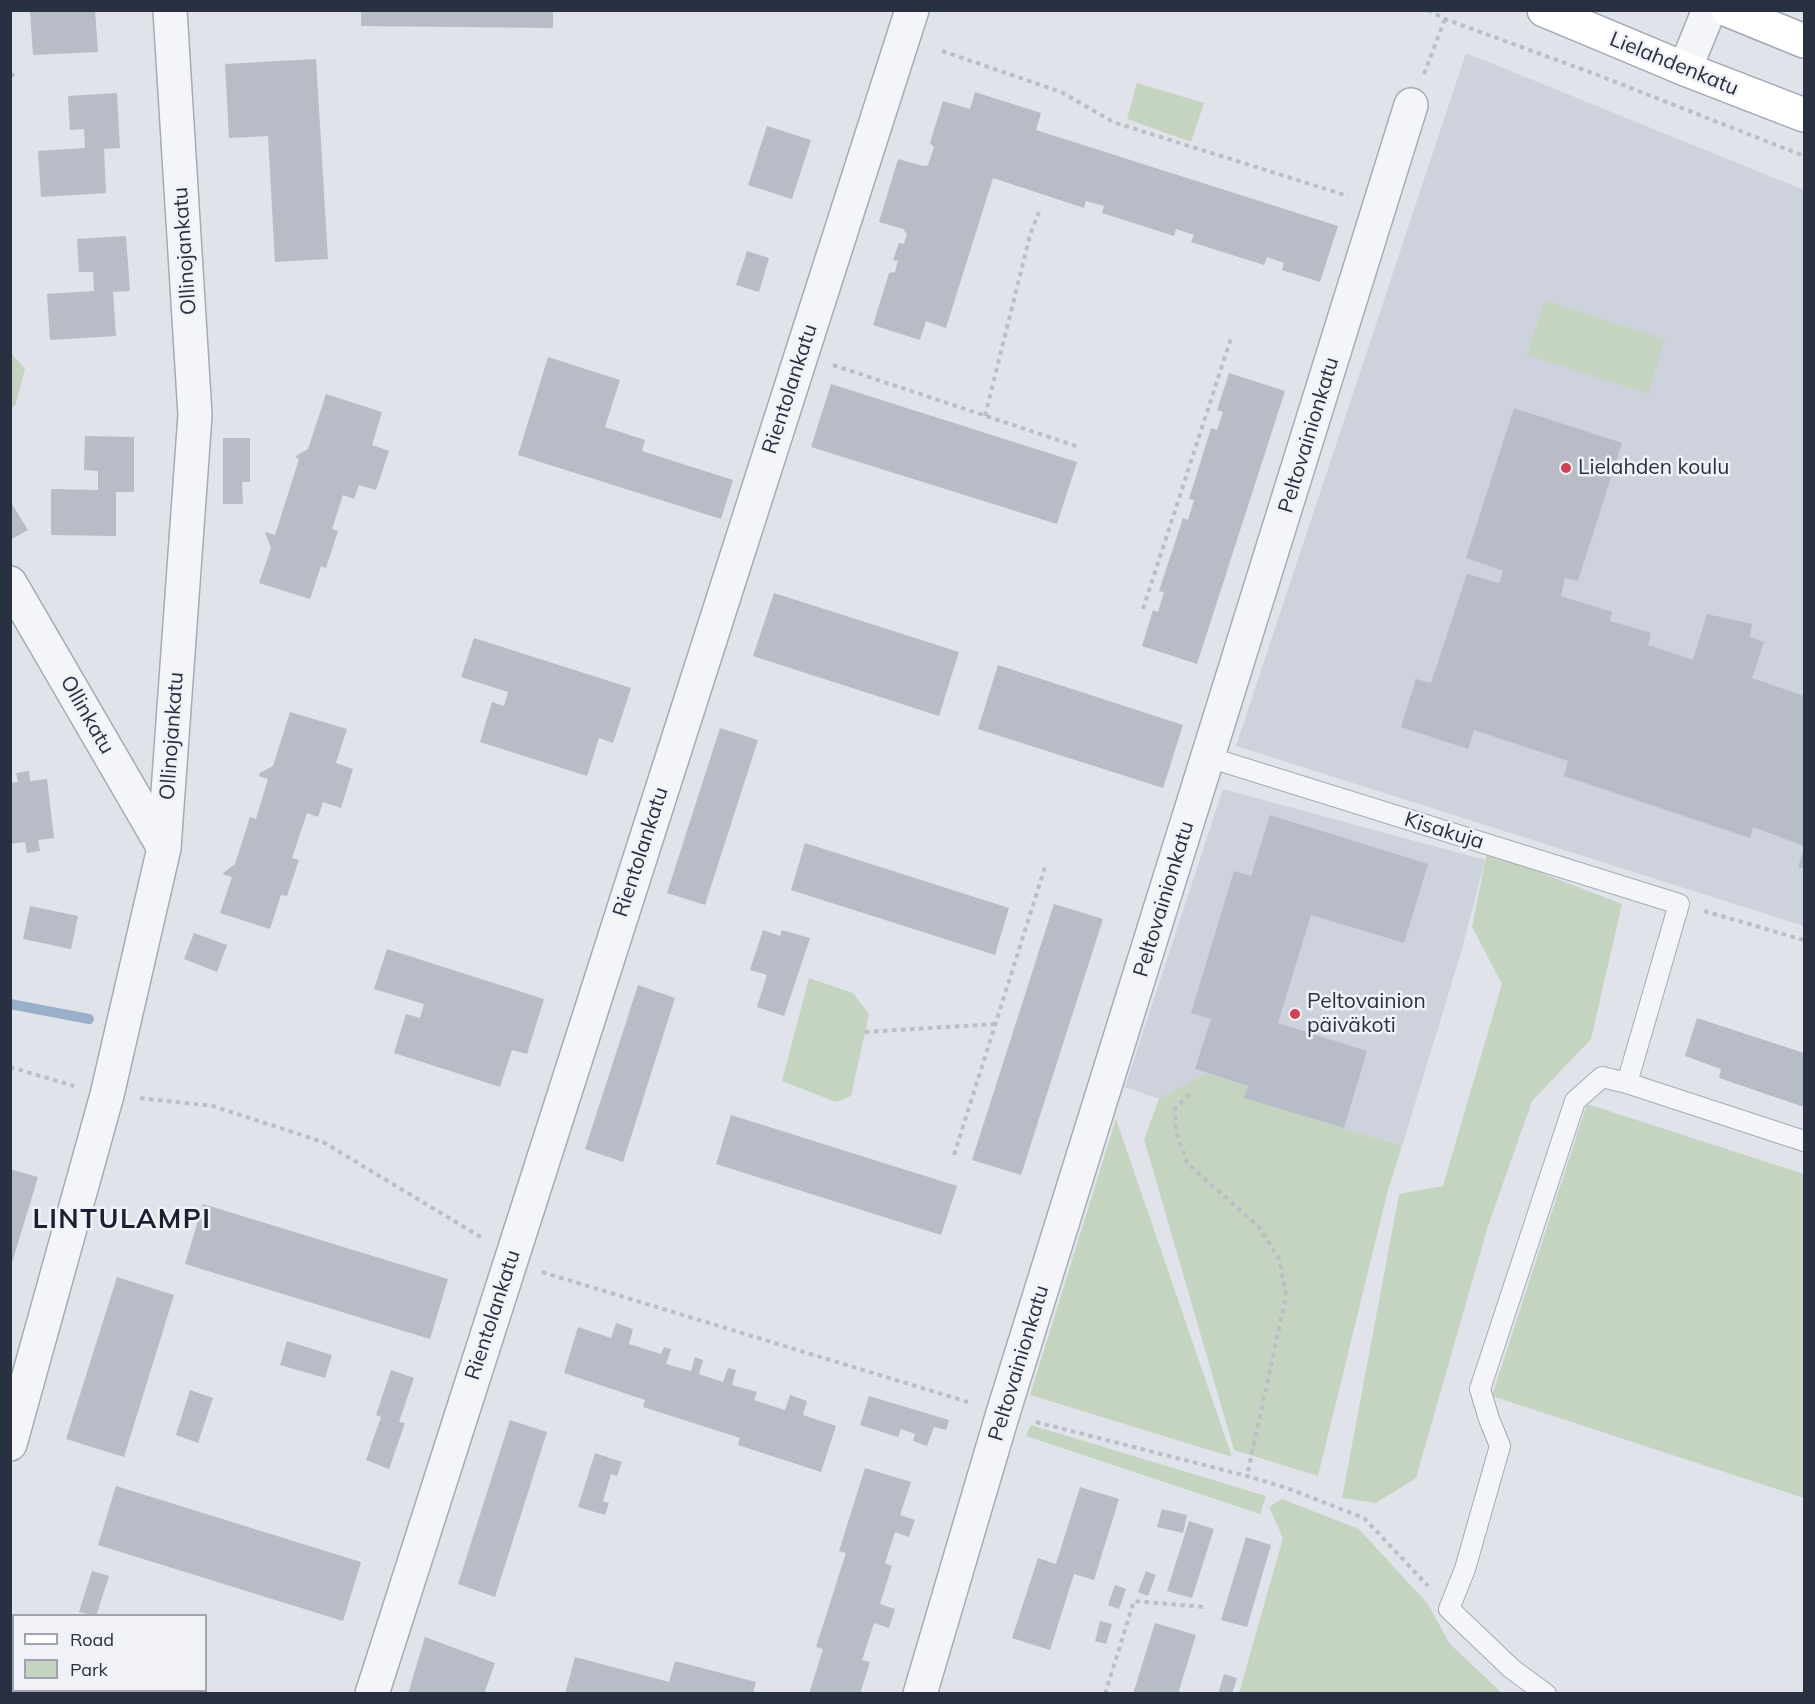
<!DOCTYPE html>
<meta charset="utf-8">
<style>
body{margin:0}
#map{position:relative;width:1815px;height:1704px;overflow:hidden;background:#e0e3ea;font-family:Mulish,sans-serif}
canvas{display:block}
.frame{position:absolute;inset:0;border:12px solid #283041;pointer-events:none}
.legend{position:absolute;left:12px;top:1614px;width:195px;height:78px;box-sizing:border-box;background:#f0f2f7;border:2px solid #a0a4ae;margin:0;padding:8px 10px;list-style:none;font-size:18px;color:#283041}
.legend li{display:flex;align-items:center;gap:12px;height:30px}
.legend b{width:30px;border:2px solid #a0a4ae}
</style>
<div id="map">
<canvas width="1815" height="1704"></canvas>
<div class="frame"></div>
<ul class="legend">
<li><b style="height:8px;background:#fff"></b>Road</li>
<li><b style="height:16px;background:#c5d4c1"></b>Park</li>
</ul>
</div>
<script>
const context = document.querySelector('canvas').getContext('2d');
context.lineJoin = 'round';
function fill(path, color) { context.fillStyle = color; context.fill(path, 'evenodd'); }
function strokePath(path, color, width, dash) { context.strokeStyle = color; context.lineWidth = width; context.lineCap = dash ? 'butt' : 'round'; context.setLineDash(dash || []); context.stroke(path); }
function drawText(font, color, halo, rows, align = 'center') {
  context.font = font + ' Mulish,sans-serif'; context.lineWidth = 5; context.setLineDash([]); context.textBaseline = 'middle'; context.strokeStyle = halo; context.fillStyle = color; for (const [text, x, y, turn = 0] of rows) {
    context.save(); context.translate(x, y); context.rotate((+turn || 0) * Math.PI / 180); context.textAlign = isNaN(turn) ? turn : align; if (halo) context.strokeText(text, 0, 0); context.fillText(text, 0, 0); context.restore();
  }
}
fill(new Path2D(`
 M1466 53 1804 190V926L1236 746Z
 M1223 789 1485 860 1460 956 1402 1146 1244 1098 1248 1086 1206 1073 1159 1099 1125 1087Z`), '#ced2dc');
fill(new Path2D(`
 M1137 83 1204 103 1191 142 1127 119Z
 M1545 300 1665 339 1648 394 1527 355Z
 M10 352 25 369 15 406 11 408Z
 M1487 852 1622 904 1591 1039 1532 1101 1488 1226 1416 1478 1376 1503 1342 1498 1399 1194 1443 1186 1502 984 1472 927Z
 M809 978 853 993 869 1014 851 1096 836 1102 782 1081Z
 M1206 1073 1248 1086 1245 1098 1402 1146 1388 1190 1318 1476 1234 1450 1144 1139 1159 1099Z
 M1587 1104 1804 1174V1498L1492 1396Z
 M1116 1119 1232 1457 1030 1395Z
 M1031 1425 1266 1496 1260 1514 1026 1436Z
 M1282 1499 1359 1529 1427 1603 1450 1644 1502 1693H1239L1283 1538 1269 1507Z`), '#c5d4c1');
strokePath(new Path2D(`
 M10 1004 89 1019`), '#9aafca', 10);
fill(new Path2D(`
 M30 10H95L98 52 33 55Z
 M361 10H553V28L361 26Z
 M316 59 328 259 275 262 268 136 229 138 225 64Z
 M975 92 1041 113 1036 130 1338 226 1320 282 1282 270 1284 263 1267 257 1264 265 1191 242 1194 235 1176 229 1174 236 1102 213 1104 206 1086 201 1084 208 993 178 946 328 926 321 920 340 873 325 889 273 895 272 898 261 893 260 899 243 904 244 907 234 903 229 879 222 898 159 923 166 928 165 934 147 930 143 943 101 970 109Z
 M117 93 120 148 104 149 106 193 41 197 38 151 85 148 84 129 70 130 68 96Z
 M767 126 811 140 792 199 748 185Z
 M126 236 130 291 113 292 116 336 50 340 47 294 94 291 93 272H79L77 239Z
 M747 251 769 258 759 292 736 285Z
 M548 357 620 380 605 427 645 440 642 451 733 480 721 519 518 455Z
 M1229 373 1285 391 1197 664 1142 646 1153 610 1158 612 1164 592 1159 591 1183 518 1188 520 1194 500 1189 499 1211 428 1217 430 1223 412 1217 410Z
 M831 384 1077 462 1057 524 811 447Z
 M326 394 382 412 372 445 389 451 376 490 359 485 354 499 343 495 332 529 338 531 326 568 321 566 310 599 259 583 271 548 265 532 275 535 299 459 295 457 296 456 308 449Z
 M1514 408 1622 443 1578 581 1565 578 1561 596 1612 612 1610 621 1651 633 1648 645 1693 660 1707 614 1752 624 1750 637 1764 642 1752 678 1804 696V846L1753 827 1750 838 1564 776 1568 761 1474 730 1468 749 1401 727 1416 679 1431 683 1467 574 1499 583 1503 571 1466 558Z
 M85 436 134 437V492H116V536L51 535V489L98 490V471L84 470Z
 M223 438H250V482H242L243 504H223Z
 M10 501 28 530 10 540Z
 M774 593 959 652 939 716 753 656Z
 M474 638 631 688 613 743 599 738 587 776 480 742 492 702 504 706 508 692 461 677Z
 M998 665 1183 725 1163 788 978 729Z
 M290 712 347 729 336 763 353 769 341 808 323 802 318 817 307 813 292 858 299 860 287 896 281 895 270 929 220 913 232 877 222 874 235 864 250 817 256 819 268 779 259 776 260 773 273 766Z
 M720 728 758 740 705 905 667 893Z
 M29 771 30 781 47 779 54 838 38 840 40 851 27 853 25 842 10 844V783L18 782 16 773Z
 M1270 815 1428 864 1404 943 1311 915 1278 1023 1367 1051 1344 1128 1244 1098 1248 1086 1195 1069 1211 1019 1191 1013 1234 871 1251 876Z
 M805 843 1009 908 995 955 791 890Z
 M1804 849V869L1798 867Z
 M1054 904 1103 919 1021 1175 972 1160Z
 M30 906 78 916 71 949 23 939Z
 M763 930 780 936 782 930 810 938 784 1016 757 1007 767 975 750 970Z
 M194 933 227 945 217 972 184 959Z
 M387 949 544 999 527 1054 512 1050 500 1087 394 1053 406 1014 420 1018 424 1004 374 989Z
 M638 985 675 998 623 1162 585 1149Z
 M1697 1018 1804 1053V1107L1719 1078 1721 1069 1685 1056Z
 M731 1115 957 1186 941 1235 716 1164Z
 M10 1169 38 1177 11 1266H10Z
 M203 1204 448 1279 430 1339 185 1264Z
 M117 1277 174 1295 124 1457 66 1439Z
 M616 1323 633 1329 629 1344 661 1354 664 1347 671 1349 666 1364 691 1371 695 1357 703 1360 699 1374 723 1382 728 1368 736 1370 732 1385 757 1392 754 1400 785 1410 790 1395 807 1401 803 1415 836 1426 821 1472 738 1445 740 1438 643 1407 645 1400 564 1373 578 1327 611 1338Z
 M287 1341 332 1355 325 1378 280 1365Z
 M391 1370 414 1378 399 1422 405 1423 389 1469 366 1460 381 1417 376 1415Z
 M190 1390 213 1398 198 1443 176 1435Z
 M869 1396 949 1420 946 1430 934 1427 927 1446 913 1441 915 1434 901 1429 898 1437 860 1425Z
 M510 1420 547 1432 495 1597 458 1584Z
 M595 1453 622 1462 617 1476 611 1474 603 1501 609 1503 605 1515 578 1507Z
 M865 1468 911 1482 900 1515 915 1520 909 1537 895 1532 885 1563 892 1566 880 1604 895 1609 889 1628 874 1623 862 1660 870 1662 860 1694H809L823 1649 816 1647 846 1553 839 1551Z
 M116 1486 361 1562 343 1621 98 1545Z
 M1080 1487 1119 1499 1094 1580 1074 1574 1050 1650 1012 1638 1038 1558 1056 1564Z
 M1162 1509 1187 1515 1183 1533 1157 1527Z
 M1189 1521 1214 1529 1192 1598 1167 1591Z
 M1246 1537 1271 1545 1247 1627 1221 1620Z
 M92 1571 109 1576 96 1616 79 1612Z
 M1146 1571 1156 1575 1148 1596 1138 1592Z
 M1115 1585 1126 1589 1119 1609 1108 1605Z
 M1100 1621 1112 1624 1106 1644 1095 1641Z
 M1155 1623 1196 1635 1178 1694H1133Z
 M425 1637 495 1663 484 1694H408Z
 M575 1657 669 1682 675 1661 756 1682 753 1694H565Z
 M1224 1674 1237 1678 1232 1694H1218Z
 M54 1690H72L71 1694H53Z`), '#b7bcc6');
const service = new Path2D(`
 M1208 757 1679 904 1627 1083
 M1546 1694 1512 1669 1449 1609 1465 1569 1500 1446 1489 1419 1480 1389 1575 1101 1602 1077 1627 1083 1804 1141`);
const minor = new Path2D(`
 M1685 69 1709 10
 M10 583 164 848
 M10 1444 107 1095 164 848 195 415 170 10
 M372 1694 912 10
 M920 1694 1003 1413 1411 105`);
const primary = new Path2D(`
 M1544 10 1685 69 1804 115
 M1728 10 1804 41`);
strokePath(service, '#a5aab4', 22);
strokePath(minor, '#a5aab4', 36);
strokePath(primary, '#9fa7b6', 36);
strokePath(new Path2D(`
 M1428 10 1445 19 1595 74 1804 156
 M942 51 1061 92 1113 122 1348 196
 M1424 74 1445 19
 M10 75H19
 M833 365 1079 447
 M985 416 1030 235 1039 212
 M1143 609 1232 335
 M1704 911 1804 940
 M865 1032 996 1024
 M10 1067 74 1086
 M1189 1094 1175 1109 1176 1131 1187 1163 1259 1227 1279 1259 1286 1296 1247 1476
 M140 1098 213 1106 323 1142 484 1239
 M954 1155 1046 864
 M542 1272 971 1403
 M1036 1422 1247 1476 1287 1488 1364 1518 1428 1586
 M1105 1694 1134 1601 1204 1607`), '#babec5', 4, [4.5, 4.5]);
strokePath(service, '#f3f5f8', 20);
strokePath(minor, '#f3f5f8', 33);
strokePath(primary, '#fff', 33);
for (const [x, y, r, color] of [
 [1566,468,6,"#d14351"],
 [1295,1014,6,"#d14351"]
]) { const dot = new Path2D(); dot.arc(x, y, r, 0, 2 * Math.PI); context.fillStyle = color; context.fill(dot); strokePath(dot, '#f0f2f7', 2); }
drawText('21px', '#283041', '#f0f2f7', [
 ["Lielahdenkatu",1674,64,22],
 ["Ollinojankatu",185,251,-94],
 ["Rientolankatu",790,389,-72],
 ["Peltovainionkatu",1309,435,-73],
 ["Ollinkatu",87,715,60],
 ["Ollinojankatu",172,736,-86],
 ["Kisakuja",1444,831,17],
 ["Rientolankatu",641,852,-72],
 ["Peltovainionkatu",1164,899,-73],
 ["Rientolankatu",493,1315,-72],
 ["Peltovainionkatu",1019,1363,-73]
]);
drawText('21px', '#283041', '#f0f2f7', [
 ["Lielahden koulu",1578,468],
 ["Peltovainion",1307,1002],
 ["päiväkoti",1307,1026]
], 'left');
context.letterSpacing = '1.5px';
drawText('bold 27px', '#1b2132', '#f0f2f7', [
 ["LINTULAMPI",122,1220]
]);
context.letterSpacing = '0px';
</script>
